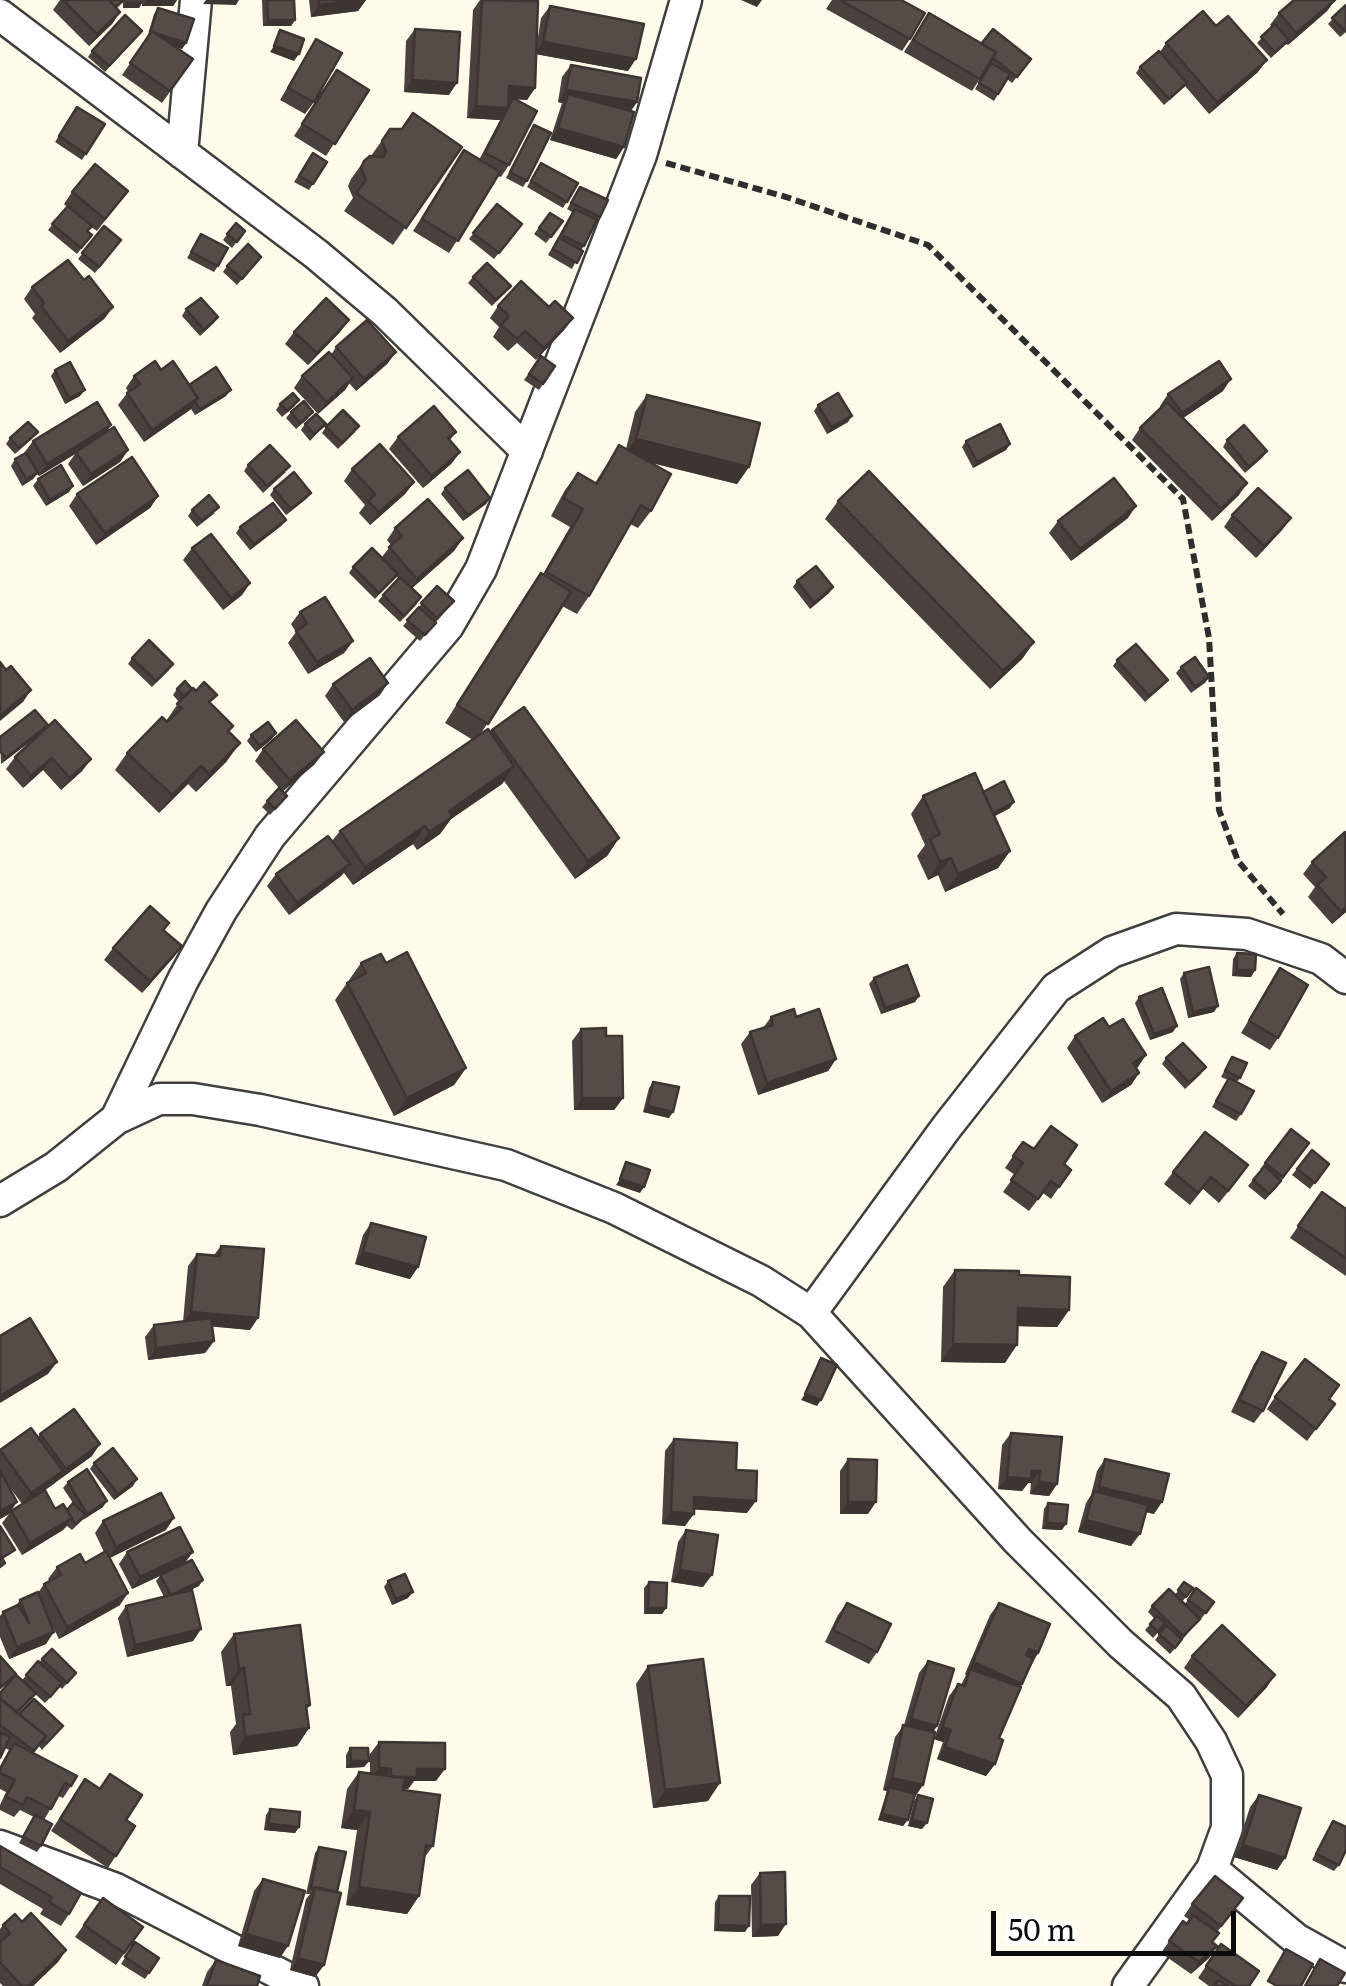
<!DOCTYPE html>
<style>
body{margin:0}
#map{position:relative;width:1346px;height:1986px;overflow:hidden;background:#fffbea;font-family:Literata,serif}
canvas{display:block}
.scale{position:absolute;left:991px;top:1911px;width:245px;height:45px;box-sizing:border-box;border:5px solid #0c0c0c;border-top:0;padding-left:12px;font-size:30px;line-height:35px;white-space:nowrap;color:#0c0c0c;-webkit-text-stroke:8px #fff;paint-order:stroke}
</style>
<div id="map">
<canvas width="1346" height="1986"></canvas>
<div class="scale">50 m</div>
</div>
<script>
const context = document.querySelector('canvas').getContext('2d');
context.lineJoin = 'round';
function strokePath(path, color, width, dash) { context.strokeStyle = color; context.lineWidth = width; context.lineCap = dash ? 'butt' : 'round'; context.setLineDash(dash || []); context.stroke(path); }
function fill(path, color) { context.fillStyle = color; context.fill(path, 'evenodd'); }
const minor = new Path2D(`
 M0 15 316 254 385 312 527 451
 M182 153 196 0
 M116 1119 183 980 221 911 270 836 448 626 481 569 641 155 686 0
 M0 1201 56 1167 116 1119 159 1099H193L260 1110 506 1165 614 1208 761 1281 811 1313 1018 1541 1121 1644 1181 1696 1211 1741 1227 1775V1828L1212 1869 1128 1986
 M811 1313 946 1128 1056 988 1112 952 1176 929 1247 934 1321 959 1346 978
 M0 1846 116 1889 303 1986
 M1212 1869 1296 1939 1346 1967`);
strokePath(minor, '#3f3f3f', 35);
strokePath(new Path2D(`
 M666 163 786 197 928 245 1183 499 1209 638 1219 810 1238 861 1283 914`), '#2e2e2e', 6, [10, 5]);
strokePath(minor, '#fff', 30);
fill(new Path2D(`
 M60 0H177L173 6H142V3L139 8H123V2L117 8 120 12 112 24 89 46 53 10Z
 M262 0H294L295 20 291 26H263Z
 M309 0H366L358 11 311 17Z
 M480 0H528L537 44 541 18 550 6 628 71 536 54 535 88 527 100 514 99 509 165 501 177 498 176 449 253 413 231 464 150 479 160 500 120 467 118 473 10Z
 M832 0H901L910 39 902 51 826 9Z
 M1335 0 1327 11 1288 45 1286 44 1271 58 1257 43 1272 27 1270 25 1279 13Z
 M1346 5V32L1340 37 1328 24Z
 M158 8 186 43 182 49 176 47 193 59 162 103 122 75 147 39 154 14Z
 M929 13 981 44 1031 59 1012 83 1007 79 994 101 975 89 989 65 972 91 904 52Z
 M415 29 449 95 404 92 406 41Z
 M142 31 105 72 88 57 92 51Z
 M316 39 314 102 305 114 280 100Z
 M1166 43 1258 72 1209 114 1185 86 1164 105 1136 73 1140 67 1160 52Z
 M571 65 637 102 630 111 624 147 616 159 550 140 562 103 558 102 562 77Z
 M337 70 369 90 326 156 294 136Z
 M77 107 105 124 82 160 55 142Z
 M534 125 527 181 523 187 506 178Z
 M390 129 462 147 393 245 344 211 353 198 348 186 351 179 364 161 371 156Z
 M313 153 327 162 309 190 294 182Z
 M537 169 578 183 563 208 527 187Z
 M580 187 600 217 595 223 572 269 548 255 572 212 567 209Z
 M128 191 97 231 91 227 87 231 92 235 77 254 48 230 67 207 64 204 72 192Z
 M497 204 522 224 494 259 469 239Z
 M550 213 563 221 546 243 534 234Z
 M236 223 245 231 232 248 223 240Z
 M104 226 121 240 95 273 78 259Z
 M201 234 218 266 214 272 187 258Z
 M261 257 237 285 223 272 227 266Z
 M473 277 511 286 492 306 468 283Z
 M84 280 113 307 104 319 60 353 32 318 35 314 24 299 32 287Z
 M498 306 549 307 573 318 564 330 536 360 517 343 508 351 493 337 499 327 490 318Z
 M186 309 218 317 214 323 200 336 182 316Z
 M349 320 340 332 308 365 285 344 294 332Z
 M336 347 396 352 387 364 356 391 349 383 345 390 318 414 294 388 302 376 331 355Z
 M541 356 555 366 539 390 524 380Z
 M55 370 80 396 65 404 51 376Z
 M161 370 189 385 226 396 195 415 191 409 144 442 118 405 128 392 126 388 134 376Z
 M1223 391 1183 418 1239 495 1212 521 1132 440 1140 428 1161 408 1160 406 1168 394Z
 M647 395 749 467 737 484 652 463 651 511 638 528 630 524 589 596 577 614 562 606 480 735 490 732 492 730 619 838 607 856 575 879 504 781 502 784 451 819 440 834 417 850 413 844 353 885 344 873 341 876 289 915 267 886 276 874 332 841 340 831 473 740 445 723 528 591 541 573 543 574 570 527 551 516 565 490 578 473 595 483 619 445 626 449 635 412Z
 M280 404 295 406 282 417 276 410Z
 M818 405 848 422 827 434 814 411Z
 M291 412 309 418 296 429 286 418Z
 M305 424H326L310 441 301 430Z
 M111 425 106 432 128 450 120 462 83 486 68 464 75 454 39 476 37 474 33 479 22 486 11 466 15 459 24 453 33 441Z
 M326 427 355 432 338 449 322 433Z
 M456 432 450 440 460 452 451 464 423 488 389 449 398 437Z
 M10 438H33L15 454 6 444Z
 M1227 440 1267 451 1263 457 1245 473 1223 447Z
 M966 441 1010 444 1006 450 973 468 962 447Z
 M248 465 286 472 263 493 244 471Z
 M352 469 414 482 405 494 370 525 359 513 365 505 344 481Z
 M38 479 73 486 69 492 46 506 33 486Z
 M445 488 490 498 486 504 463 521 441 494Z
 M274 489 311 493 306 499 286 515 270 495Z
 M77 494 158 496 150 508 96 545 69 506Z
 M838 501 1034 642 1022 659 990 689 825 519Z
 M192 510 215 513 197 527 188 516Z
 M1232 515 1291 518 1282 530 1256 558 1224 527Z
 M1128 518 1071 561 1049 533 1058 521Z
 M286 520 281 526 250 550 236 533 240 527Z
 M395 528 463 538 454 551 412 588 417 604 400 622 378 601 398 578 396 576 375 599 349 573 353 567 382 557 391 545 387 540Z
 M192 548 250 583 242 595 223 610 183 560Z
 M797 581 833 587 829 593 810 609 793 587Z
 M437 586 454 601 420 641 403 626Z
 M300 612 353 641 344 653 308 674 288 643 296 632 291 624Z
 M132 658 169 670 152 687 128 664Z
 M1117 660 1163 686 1145 702 1113 666Z
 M1181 667 1209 677 1205 683 1191 693 1176 673Z
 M333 684 380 695 344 722 325 696Z
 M177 689H192L211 704 233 726 229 732 227 761 196 792 188 784 159 813 115 770 127 753 166 721 179 702 173 695Z
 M48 725 45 730 91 759 82 771 61 790 43 770 23 788 6 769 15 757 40 734 1 764 0 737Z
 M276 733 272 739 256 752 247 741 251 735Z
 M263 749 315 764 283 791 287 796 270 815 262 807 279 788 255 761Z
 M983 792 1010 808 994 816 1010 851 998 868 945 892 938 875 928 880 917 856 925 845 911 814 923 796Z
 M1346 834V912L1332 924 1308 897 1315 887 1303 874 1312 862Z
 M169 923 164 931 182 946 173 958 142 993 104 960 113 948Z
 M1237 953 1255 970 1251 977 1232 976 1233 959Z
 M361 963H386L466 1068 454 1085 394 1116 335 1000Z
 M1280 968 1278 1038 1270 1050 1241 1033Z
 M1184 973 1214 1012 1188 1018 1180 979Z
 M874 978 919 996 915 1002 881 1014 869 984Z
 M1139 997 1173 1032 1150 1040 1135 1003Z
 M771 1017H796L836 1059 828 1071 758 1095 741 1044 750 1032 763 1028Z
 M1109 1027 1146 1055 1136 1068 1139 1073 1131 1085 1102 1103 1067 1048 1075 1036Z
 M581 1029 606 1036 623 1098 614 1110H574L572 1041Z
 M1232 1057 1240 1078 1237 1082 1241 1114 1236 1121 1212 1107 1228 1080 1221 1077Z
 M1166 1058 1201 1074 1185 1089 1162 1064Z
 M653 1082 669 1118 643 1112 649 1088Z
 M1309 1143 1277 1187 1265 1200 1248 1186 1261 1170 1260 1169 1265 1163Z
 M1034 1149 1064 1164 1071 1170 1051 1199 1043 1193 1029 1211 1003 1192 1015 1175 1005 1168 1013 1156Z
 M1312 1150 1329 1164 1310 1189 1292 1175Z
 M1173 1172 1240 1177 1219 1203 1203 1189 1190 1205 1164 1184Z
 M1322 1192 1346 1209V1276L1290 1238Z
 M371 1223 418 1267 410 1279 355 1264 363 1235Z
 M221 1246 250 1330 212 1326 214 1341 205 1353 148 1360 145 1337 154 1325 183 1322 188 1266 197 1254 214 1255Z
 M955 1270 1069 1310 1057 1327 1018 1326 1005 1363 941 1362 943 1287Z
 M1262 1352 1263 1411 1254 1423 1231 1412 1254 1364Z
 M1275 1397 1335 1404 1307 1441 1267 1409Z
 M1011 1433 1057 1484 1049 1496 1030 1494 1031 1483H1028L1022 1491 998 1489 1002 1445Z
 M40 1434 92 1456 41 1493 55 1509 67 1510 73 1503 63 1488 68 1482 103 1507 83 1519 72 1530 67 1526 63 1530 22 1555 2 1523 9 1514 0 1519V1451L38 1437ZM5 1481 22 1504 11 1511Z
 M674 1439 736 1470 747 1513 694 1509 685 1526 662 1524 665 1451Z
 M848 1459 868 1514H840V1471Z
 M1105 1459 1154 1514 1146 1512 1131 1546 1078 1532 1086 1503 1091 1495 1097 1471Z
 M94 1463 133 1486 114 1500 90 1469Z
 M1048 1503 1062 1530 1042 1529 1044 1509Z
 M103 1521 166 1530 109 1558 120 1605 59 1639 52 1625 46 1644 9 1659 0 1637V1616L3 1612 15 1607 20 1600 38 1593 44 1584 50 1581 48 1579 57 1567 85 1563 104 1552 95 1533Z
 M686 1530 703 1587 671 1582 678 1542Z
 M127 1552 185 1563 199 1586 186 1592 201 1629 193 1641 127 1657 118 1618 126 1606 164 1597 156 1581 160 1576 132 1589 119 1564Z
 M388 1581 408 1598 392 1605 384 1587Z
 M649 1582 666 1608 662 1614H644V1588Z
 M1184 1582 1193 1588 1182 1602 1185 1604 1196 1588 1214 1602 1201 1619 1197 1616 1195 1625 1170 1654 1155 1640 1164 1628 1163 1627 1153 1638 1145 1630 1155 1619 1148 1612 1152 1606 1175 1595Z
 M847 1603 877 1652 869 1664 825 1642 838 1615Z
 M999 1603 1038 1653 1020 1687 999 1738 995 1764 986 1776 937 1759 943 1742 934 1739 949 1696 958 1684 961 1685 966 1675 965 1674 990 1615Z
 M234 1634 310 1705 306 1710 309 1728 297 1746 233 1755 230 1732 236 1724 231 1686H226L221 1652Z
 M52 1649 76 1673 62 1689 60 1687 45 1703 35 1694 18 1713 63 1726 42 1750 39 1746 33 1753 71 1786 63 1798 58 1796 44 1820 41 1846 37 1852 19 1843 34 1817 20 1810 14 1817 0 1810V1805L6 1792 0 1789V1766L9 1750 5 1748 0 1758V1693L22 1680Z
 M1192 1656 1267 1687 1238 1718 1184 1668Z
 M928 1661 937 1726 933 1732 915 1797 903 1826 878 1820 887 1791 883 1790 895 1737 904 1725 919 1673Z
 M648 1666 708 1801 653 1808 636 1684Z
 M379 1742 436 1781H414L408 1789H403L433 1846 424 1858 419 1896 407 1914 346 1905 357 1830 341 1828 347 1789 359 1772 370 1773V1754Z
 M350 1748 369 1761 364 1767 346 1768V1755Z
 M85 1779 126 1820 135 1826 108 1868 51 1831Z
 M918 1795 922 1829 908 1826 914 1801Z
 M1259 1795 1285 1858 1277 1870 1234 1857 1250 1807Z
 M270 1809 299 1827 295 1833 264 1830 266 1815Z
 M1333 1821 1339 1865 1334 1871 1312 1860Z
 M0 1846 69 1914 61 1926 40 1914 43 1909 0 1884Z
 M319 1847 324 1965 315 1977 290 1970 306 1899 310 1894H306L315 1853Z
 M760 1873 778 1936 752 1937 751 1885Z
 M263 1879 280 1958 238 1946 254 1891Z
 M719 1896 745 1932 714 1931 715 1902Z
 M103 1898 143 1927 116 1965 75 1937Z
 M1192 1904 1235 1910 1217 1932 1212 1942 1217 1946 1209 1958 1191 1974 1161 1953 1183 1921 1187 1924 1190 1920 1184 1916Z
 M22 1922 66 1950 58 1962 33 1986H3L0 1983V1929L3 1925Z
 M135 1942 159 1958 145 1979 121 1964Z
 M1221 1944 1249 1986H1209L1198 1978Z
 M216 1960 257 1986H202L207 1972Z`), '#49413e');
fill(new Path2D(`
 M146 0H177L173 6H142Z
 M206 0H239L236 5 203 4Z
 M356 0H366L358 11 311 17 319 5Z
 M741 0H762L757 7Z
 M1335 0 1327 11 1288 45 1296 33Z
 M143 1 139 8H123L127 2Z
 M120 12 112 24 89 46 97 34Z
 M268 20H295L291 26H263Z
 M150 32 186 43 182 49 146 38Z
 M543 42 636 59 628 71 535 54Z
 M274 46 299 54 294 61 270 52Z
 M1267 60 1258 72 1209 114 1217 102Z
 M412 80 457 83 449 95 404 92Z
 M509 86 535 88 527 100 501 98Z
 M566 90 637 102 629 114 568 94 562 103 558 102Z
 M476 106 508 108 500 120 467 118Z
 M558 128 624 147 616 159 550 140Z
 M113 307 104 319 60 353 68 341Z
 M573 318 564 330 536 360 544 348Z
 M349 320 340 332 308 365 317 353Z
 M396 352 387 364 356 391 364 379Z
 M353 378 345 390 318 414 327 402Z
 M1231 379 1223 391 1173 425 1182 413Z
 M85 390 80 396 65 404 69 398Z
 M231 390 226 396 195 415 200 409Z
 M198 398 190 410 144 442 152 430Z
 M852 416 848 422 827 434 831 427Z
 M111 425 103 437 39 476 47 464Z
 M636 439 749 467 737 484 624 456Z
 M1010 444 1006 450 973 468 977 462Z
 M128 450 120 462 83 486 91 474Z
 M460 452 451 464 423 488 432 476Z
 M38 473 33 479 22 486 26 479Z
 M414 482 405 494 370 525 379 512Z
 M1247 483 1239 495 1212 521 1221 509Z
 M73 486 69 492 46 506 50 500Z
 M311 493 306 499 286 515 291 509Z
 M158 496 150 508 96 545 105 533Z
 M490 498 486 504 463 521 468 515Z
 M1136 506 1128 518 1071 561 1080 549Z
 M1291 518 1282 530 1256 558 1264 546Z
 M286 520 281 526 250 550 254 544Z
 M463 538 454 551 409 591 417 579Z
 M250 583 242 595 223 610 231 598Z
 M833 587 829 593 810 609 814 603Z
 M353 641 344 653 308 674 317 662Z
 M1034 642 1022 659 990 689 1003 671Z
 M388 683 380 695 344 722 352 710Z
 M31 690 23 702 0 721V716Z
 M48 725 44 731 1 764 6 758Z
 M276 733 272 739 256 752 260 746Z
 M240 743 227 761 196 792 209 774Z
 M324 752 315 764 282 792 290 780Z
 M52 758 43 770 23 788 31 776Z
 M91 759 82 771 61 790 70 778Z
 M201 766 188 784 159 813 172 795Z
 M514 766 502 784 451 819 440 834 417 850 429 832 449 811Z
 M1014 802 1010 808 986 821 990 815Z
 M425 826 413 844 353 885 365 867Z
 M619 838 607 856 575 879 588 861Z
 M1010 851 998 868 945 892 958 874Z
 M951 858 938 875 928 880 940 862Z
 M350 864 341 876 289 915 297 903Z
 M1346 907V912L1332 924 1341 912Z
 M182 946 173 958 142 993 150 981Z
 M1237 970H1255L1251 977 1232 976Z
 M919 996 915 1002 881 1014 885 1008Z
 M1218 1006 1214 1012 1188 1018 1193 1012Z
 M1177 1026 1173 1032 1150 1040 1154 1034Z
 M1146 1055 1138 1067 1125 1075 1133 1063Z
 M836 1059 828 1071 758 1095 767 1083Z
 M466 1068 454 1085 394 1116 407 1098Z
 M1139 1073 1131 1085 1102 1103 1111 1091Z
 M582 1098H623L614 1110H574Z
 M648 1106 673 1112 669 1118 643 1112Z
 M620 1179 644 1187 640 1193 616 1185Z
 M363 1252 418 1267 410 1279 355 1264Z
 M1018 1308 1069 1310 1057 1327 1006 1326Z
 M191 1312 258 1318 250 1330 183 1324Z
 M214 1341 205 1353 148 1360 156 1348Z
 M953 1344 1017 1345 1005 1363 941 1362Z
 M57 1362 48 1374 0 1403V1396Z
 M805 1394 821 1400 817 1406 801 1400Z
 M100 1444 92 1456 57 1481 66 1469Z
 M63 1471 55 1483 23 1505 31 1493Z
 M1032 1471H1040L1031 1483H1028L1022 1491 998 1489 1007 1477Z
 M137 1479 133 1486 114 1500 118 1494Z
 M1039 1482 1057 1484 1049 1496 1030 1494Z
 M1099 1487 1162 1502 1154 1514 1092 1499Z
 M694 1497 756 1501 747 1513 686 1509Z
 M107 1501 103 1507 83 1520 87 1514Z
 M17 1502 9 1514 0 1519V1511Z
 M848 1502H876L868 1514H840Z
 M671 1512 694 1514 685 1526 662 1524Z
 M72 1518 63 1530 22 1555 30 1543Z
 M174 1518 166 1530 108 1559 116 1547Z
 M1086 1520 1140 1534 1131 1546 1078 1532Z
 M1047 1523 1066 1524 1062 1530 1042 1529Z
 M193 1552 184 1564 132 1589 140 1577Z
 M680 1570 712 1575 703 1587 671 1582Z
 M203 1580 199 1586 166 1601 171 1595Z
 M413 1592 408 1598 392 1605 396 1599Z
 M128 1593 120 1605 59 1639 67 1627Z
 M648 1608H666L662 1614H644Z
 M201 1629 193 1641 127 1657 135 1645Z
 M54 1632 46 1644 9 1659 17 1647Z
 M1029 1649 1038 1653 1029 1665 1020 1661Z
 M973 1662 1022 1684 1014 1696 970 1669 965 1674Z
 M244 1668 231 1686H226L239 1669Z
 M1275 1675 1267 1687 1238 1718 1246 1706Z
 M911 1719 937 1726 928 1738 902 1731Z
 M942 1727 951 1730 943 1742 934 1739Z
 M309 1728 297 1746 233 1755 245 1737Z
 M945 1747 995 1764 986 1776 937 1759Z
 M351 1761H369L364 1767 346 1768Z
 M379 1768 391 1769 382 1781 370 1780Z
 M417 1769H445L436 1781H414L408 1789H382Z
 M892 1778 923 1785 915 1797 888 1791 889 1787 887 1791 883 1790Z
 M720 1783 708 1801 653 1808 665 1790Z
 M354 1810 370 1812 357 1830 341 1828Z
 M882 1814 908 1820 903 1826 878 1820Z
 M912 1820 927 1823 922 1829 908 1826Z
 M269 1824 299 1827 295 1833 264 1830Z
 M1243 1845 1285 1858 1277 1870 1234 1857Z
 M359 1887 419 1896 407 1914 346 1905Z
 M786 1924 778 1936 752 1937 761 1925Z
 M718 1925 749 1926 745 1932 714 1931Z
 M246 1934 288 1946 280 1958 238 1946Z
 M1217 1946 1209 1958 1191 1974 1199 1962Z
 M66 1950 58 1962 33 1986H28Z
 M298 1958 324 1965 315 1977 290 1970Z`), '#3c3532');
const building = new Path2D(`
 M63 0H109L120 12 97 34Z
 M109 0H124L115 7Z
 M267 0H294L295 20H268Z
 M319 0H356L319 5Z
 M482 0 538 1 535 88 509 86 508 108 513 98 537 111 509 165 485 153 508 108 476 106Z
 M840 0H901L925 13 910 39Z
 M1294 0H1335L1296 33 1279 13Z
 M1346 5V30L1345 31 1332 18Z
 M550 6 644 24 636 59 543 42Z
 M158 8 194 19 186 43 157 34 152 31 150 32Z
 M1203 11 1216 26 1228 16 1267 60 1217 102 1166 43Z
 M929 13 996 52 980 79 913 40Z
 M125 15 142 31 109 66 92 51Z
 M1275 24 1289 40 1275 52 1261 37Z
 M415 29 460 32 457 83 412 80Z
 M993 29 1031 59 1017 77 993 58 996 52 981 44Z
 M280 30 304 39 299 54 274 46Z
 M152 31 193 59 170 91 130 63Z
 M316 39 342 53 314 102 288 88Z
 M1159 51 1187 83 1169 99 1140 67Z
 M991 63 1010 74 998 94 979 83Z
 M571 65 641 78 637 102 566 90Z
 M337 70 369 90 335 144 302 124Z
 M568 94 634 112 624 147 558 128Z
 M77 107 105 124 86 154 59 136Z
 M413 113 462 147 406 228 356 193 366 180 361 168 364 161 370 156 383 157 386 152 382 141 390 129H402Z
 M534 125 551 133 527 181 510 172Z
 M464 150 500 172 458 241 422 219Z
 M313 153 327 162 313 184 299 176Z
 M541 163 578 183 567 202 531 181Z
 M95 164 128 191 105 219 72 192Z
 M580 187 608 200 600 217 571 203Z
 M497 204 522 224 499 253 473 233Z
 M68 206 92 226 87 231 92 235 81 248 52 224Z
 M575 209 597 220 584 246 561 235Z
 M550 213 563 221 551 237 539 228Z
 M236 223 245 231 237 242 227 234Z
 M104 226 121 240 99 267 82 253Z
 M201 234 228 248 218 266 191 252Z
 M559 238 583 251 577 263 553 249Z
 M248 244 261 257 242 279 227 266Z
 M68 260 84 280 89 276 113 307 68 341 41 306 44 303 32 287Z
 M487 263 511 286 496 300 473 277Z
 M521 281 549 307 555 301 573 318 544 348 525 331 517 339 501 325 509 316 498 306Z
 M201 298 218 317 204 330 186 309Z
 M326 298 349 320 317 353 294 332Z
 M367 320 396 352 364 379 336 347Z
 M329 352 353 378 327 402 302 376Z
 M541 356 555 366 543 384 529 374Z
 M155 361 161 370 173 361 198 398 152 430 127 393 140 384 134 376Z
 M1219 361 1231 379 1182 413 1168 394Z
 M70 362 85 390 69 398 55 370Z
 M216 367 231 390 200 409 195 402 198 398 189 385Z
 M293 393 299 400 287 411 280 404Z
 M838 393 852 416 831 427 818 405Z
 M647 395 760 423 749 467 636 439Z
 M304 401 313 412 300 423 291 412Z
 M97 402 111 425 47 464 33 441Z
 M1167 402 1247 483 1221 509 1140 428Z
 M434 406 456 432 448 438 460 452 432 476 398 437Z
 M343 410 359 426 342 443 326 427Z
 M316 414 326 424 314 434 305 424Z
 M28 422 38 432 19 448 10 438Z
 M1000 424 1010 444 977 462 966 441Z
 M1244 425 1267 451 1249 467 1227 440Z
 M114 427 128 450 91 474 76 452Z
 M380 444 414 482 379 512 368 501 375 494 352 469Z
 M270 445 290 466 267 486 248 465Z
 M619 445 671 474 651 511 641 505 589 596 546 572 583 509 563 498 578 473 597 484Z
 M26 453 38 473 26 479 15 459Z
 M132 457 158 496 105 533 77 494Z
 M61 465 73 486 50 500 38 479Z
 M468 470 490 498 468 515 445 488Z
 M869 471 1034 642 1003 671 838 501Z
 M294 472 311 493 291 509 274 489Z
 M1114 478 1136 506 1080 549 1058 521Z
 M1258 488 1291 518 1264 546 1232 515Z
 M209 495 219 507 202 521 192 510Z
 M428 499 463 538 417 579 389 547 402 536 395 528Z
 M273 503 286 520 254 544 240 527Z
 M211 534 250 583 231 598 192 548Z
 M372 548 398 574 379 593 353 567Z
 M816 566 833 587 814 603 797 581Z
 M541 573 571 592 488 724 457 705Z
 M400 577 421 597 404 616 383 595Z
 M437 586 454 601 437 618 421 603Z
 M325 597 353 641 317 662 296 631 307 624 300 612Z
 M419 607 436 623 425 635 407 620Z
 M149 640 173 664 156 681 132 658Z
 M1136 644 1168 680 1149 696 1117 660Z
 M1195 657 1209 677 1195 687 1181 667Z
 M370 658 388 683 352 710 333 684Z
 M0 662 6 670 11 666 31 690 0 716Z
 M185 681 192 689 184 696 177 689Z
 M204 682 217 695 209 702 233 726 228 731 240 743 209 774 201 766 172 795 127 753 162 717 167 722 182 708 177 704 193 688 196 691Z
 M524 707 619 838 588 861 492 730Z
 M35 710 48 725 6 758 0 751V737Z
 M55 720 91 759 70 778 52 758 31 776 15 757Z
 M296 720 324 752 290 780 263 749Z
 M268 722 276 733 260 746 251 735Z
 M488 729 514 766 449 811 452 817 429 832 425 826 365 867 340 831Z
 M975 773 1010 851 958 874 951 858 940 862 930 839 940 834 923 796Z
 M1004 781 1014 802 993 813 983 792Z
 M279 788 287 796 275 809 267 801Z
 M1345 832 1346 907 1341 912 1317 885 1326 877 1312 862Z
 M328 836 350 864 297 903 276 874Z
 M150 906 169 923 163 930 182 946 150 981 113 948Z
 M407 952 466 1068 407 1098 347 983 366 973 361 963 381 954 386 963Z
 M1237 953 1256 954 1255 970H1237Z
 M907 965 919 996 885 1008 874 978Z
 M1209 967 1218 1006 1193 1012 1184 973Z
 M1280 968 1308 985 1278 1038 1249 1021Z
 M1162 988 1177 1026 1154 1034 1139 997Z
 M794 1009 796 1017 819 1009 836 1059 767 1083 750 1032 773 1025 771 1017Z
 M1103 1018 1109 1027 1123 1019 1146 1055 1133 1063 1139 1073 1111 1091 1075 1036Z
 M606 1028V1036H622L623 1098H582L581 1029Z
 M1183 1043 1206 1067 1189 1083 1166 1058Z
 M1232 1057 1247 1063 1240 1078 1225 1071Z
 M1229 1078 1254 1091 1241 1114 1216 1101Z
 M653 1082 679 1087 673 1112 648 1106Z
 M1051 1126 1077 1145 1064 1164 1071 1170 1059 1187 1051 1181 1038 1199 1011 1180 1023 1163 1013 1156 1023 1142 1034 1149Z
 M1291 1129 1309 1143 1283 1177 1265 1163Z
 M1205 1132 1248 1165 1228 1191 1211 1177 1198 1193 1173 1172Z
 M1312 1150 1329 1164 1315 1183 1297 1169Z
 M626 1162 650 1170 644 1187 620 1179Z
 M1265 1166 1281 1181 1269 1194 1253 1180Z
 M1322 1192 1346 1209V1258L1298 1226Z
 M371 1223 426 1237 418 1267 363 1252Z
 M221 1246 264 1249 258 1318 191 1312 197 1254 220 1256Z
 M955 1270 1019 1271V1275L1070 1277 1069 1310 1018 1308 1017 1345 953 1344Z
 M30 1318 57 1362 0 1396V1336Z
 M211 1318 214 1341 156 1348 154 1325Z
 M1262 1352 1286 1363 1263 1411 1239 1400Z
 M821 1358 837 1365 821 1400 805 1394Z
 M1305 1359 1339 1385 1329 1399 1335 1404 1316 1429 1275 1397Z
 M74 1409 100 1444 66 1469 40 1434Z
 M31 1428 63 1471 31 1493 0 1450Z
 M1011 1433 1062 1437 1057 1484 1039 1482 1040 1471H1032L1031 1479 1007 1477Z
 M674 1439 737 1443 736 1470 757 1471 756 1501 694 1497V1514L671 1512Z
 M113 1448 137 1479 118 1494 94 1463Z
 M848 1459 877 1460 876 1502H848Z
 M1105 1459 1169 1474 1162 1502 1099 1487Z
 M87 1469 107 1501 87 1514 68 1482Z
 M0 1471 17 1502 0 1511Z
 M45 1490 55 1509 63 1504 72 1518 30 1543 11 1511Z
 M1094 1491 1148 1505 1140 1534 1086 1520Z
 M161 1493 174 1518 116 1547 103 1521Z
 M73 1503 86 1515 76 1524 71 1519 72 1518 67 1510Z
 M1048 1503 1068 1505 1066 1524 1047 1523Z
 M0 1526 15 1550 2 1558 0 1554Z
 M180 1527 193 1552 140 1577 127 1552Z
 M686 1530 718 1535 712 1575 680 1570Z
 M106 1551 128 1593 67 1627 44 1584 61 1575 57 1567 80 1554 85 1563Z
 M0 1554 5 1563 0 1567Z
 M192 1560 203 1580 171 1595 160 1575Z
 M405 1574 413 1592 396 1599 388 1581Z
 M649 1582 667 1583 666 1608H648Z
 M1184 1582 1193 1588 1186 1597 1178 1590Z
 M1196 1588 1214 1602 1206 1613 1188 1600Z
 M1169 1589 1200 1619 1183 1636 1152 1606Z
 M192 1590 201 1629 135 1645 126 1606Z
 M38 1592 54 1632 17 1647 3 1612 18 1605 29 1623 20 1600Z
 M847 1603 891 1624 877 1652 833 1630Z
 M999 1603 1050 1624 1038 1653 1029 1649 1026 1655 1033 1659 1022 1684 973 1662Z
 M1157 1616 1165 1623 1158 1632 1150 1624Z
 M300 1625 310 1705 306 1706 309 1728 245 1737 243 1715 250 1714 244 1668 239 1669 234 1634Z
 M1166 1625 1182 1639 1175 1648 1159 1634Z
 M1222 1625 1275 1675 1246 1706 1192 1656Z
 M52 1649 76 1673 67 1683 42 1659Z
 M0 1656 16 1674 0 1688Z
 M703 1659 720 1783 665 1790 648 1666Z
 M38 1661 62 1683 50 1697 26 1675Z
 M928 1661 954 1669 937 1726 911 1719Z
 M970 1669 1021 1687 999 1738 1003 1740 995 1764 945 1747 951 1730 942 1727 958 1684 965 1686Z
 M16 1675 36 1693 17 1712 0 1698V1693Z
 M0 1699 46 1736 34 1751 0 1725Z
 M34 1699 63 1726 46 1744 43 1740 46 1736 19 1714Z
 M903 1725 935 1732 923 1785 892 1778Z
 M0 1732 10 1737 0 1758Z
 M379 1742 445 1743V1769H417V1777H391V1769L379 1768Z
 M14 1743 77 1776 71 1786 65 1783 51 1809 27 1797 23 1805 6 1797 15 1780 0 1773V1770Z
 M350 1748H368L369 1761H351Z
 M359 1772 405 1778 403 1790 440 1795 433 1846 426 1845 419 1896 359 1887 370 1812 354 1810Z
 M110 1774 142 1795 126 1820 135 1826 116 1856 60 1819 85 1779 100 1789Z
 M889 1787 915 1794 908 1820 882 1814Z
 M918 1795 933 1799 927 1823 912 1820Z
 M1259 1795 1301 1808 1285 1858 1243 1845Z
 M270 1809 300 1812 299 1827 269 1824Z
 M35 1815 52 1824 41 1846 23 1837Z
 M1333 1821 1346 1827V1850L1339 1865 1316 1854Z
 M0 1846 81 1893 69 1914 49 1902 52 1897 0 1867Z
 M319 1847 346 1852 337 1892 311 1888Z
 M785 1872 786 1924 761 1925 760 1873Z
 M1215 1876 1243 1898 1221 1926 1192 1904Z
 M263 1879 305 1891 288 1946 246 1934Z
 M315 1887 341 1893 324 1965 298 1958Z
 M719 1896H750L749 1926 718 1925Z
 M103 1898 143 1927 124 1953 84 1925Z
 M31 1913 66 1950 28 1986H22L0 1962V1942L10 1933 3 1925 15 1914 22 1922Z
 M1193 1915 1219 1933 1212 1942 1217 1946 1199 1962 1169 1941 1183 1921 1187 1924Z
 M135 1942 159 1958 149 1973 125 1957Z
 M1221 1944 1259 1971 1249 1986H1235L1206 1966Z
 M1286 1949 1313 1964 1301 1986H1277L1268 1981Z
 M1320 1959 1345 1973 1337 1986H1305Z
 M216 1960 260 1976 257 1986H207Z
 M1218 1980 1228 1986H1214Z`);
fill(building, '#554c48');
strokePath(building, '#3c3532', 2.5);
</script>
